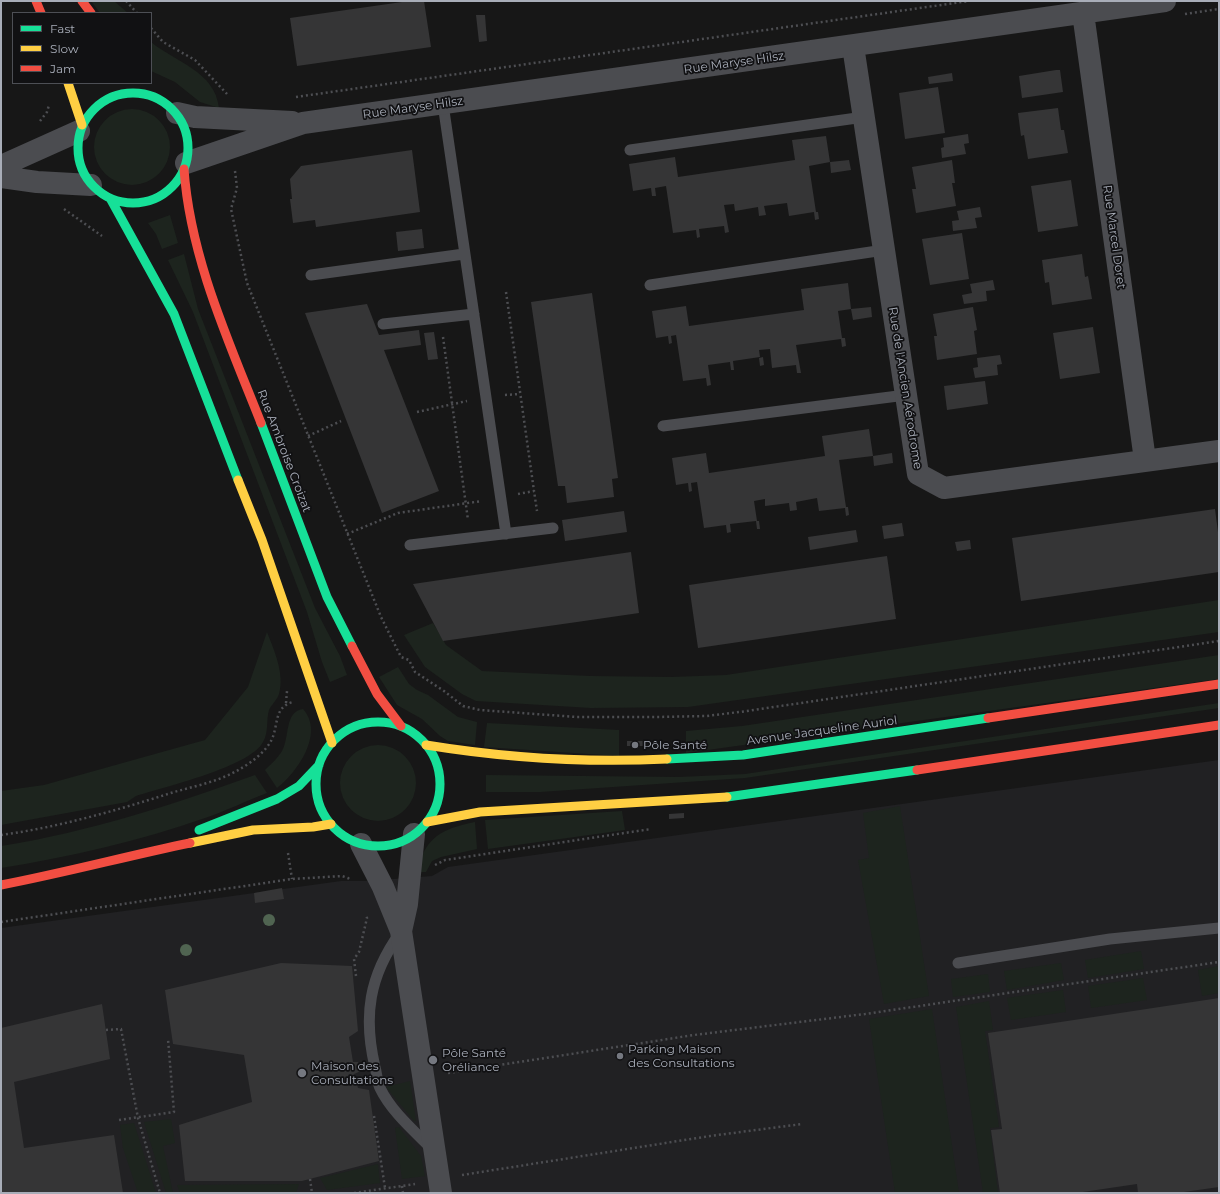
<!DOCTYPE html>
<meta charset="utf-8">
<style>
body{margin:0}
#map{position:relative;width:1220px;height:1194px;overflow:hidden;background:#171717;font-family:Montserrat,sans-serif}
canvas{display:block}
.frame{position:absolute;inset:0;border:2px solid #a8adb8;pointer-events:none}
.legend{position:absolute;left:12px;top:12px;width:140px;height:72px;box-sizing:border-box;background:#111113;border:1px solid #4d4f55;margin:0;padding:5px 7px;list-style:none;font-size:12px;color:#a8adb8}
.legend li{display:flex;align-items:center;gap:8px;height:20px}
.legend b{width:20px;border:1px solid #4d4f55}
</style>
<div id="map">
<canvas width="1220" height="1194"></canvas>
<div class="frame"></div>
<ul class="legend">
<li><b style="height:5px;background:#16e098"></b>Fast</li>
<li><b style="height:5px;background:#ffcf43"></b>Slow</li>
<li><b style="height:5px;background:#f24e42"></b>Jam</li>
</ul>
</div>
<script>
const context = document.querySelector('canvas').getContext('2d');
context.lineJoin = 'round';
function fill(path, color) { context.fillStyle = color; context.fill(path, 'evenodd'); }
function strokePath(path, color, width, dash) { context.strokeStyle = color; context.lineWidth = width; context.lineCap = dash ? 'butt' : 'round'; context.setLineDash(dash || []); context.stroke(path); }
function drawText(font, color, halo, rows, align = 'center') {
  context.font = font + ' Montserrat,sans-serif'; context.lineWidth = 3.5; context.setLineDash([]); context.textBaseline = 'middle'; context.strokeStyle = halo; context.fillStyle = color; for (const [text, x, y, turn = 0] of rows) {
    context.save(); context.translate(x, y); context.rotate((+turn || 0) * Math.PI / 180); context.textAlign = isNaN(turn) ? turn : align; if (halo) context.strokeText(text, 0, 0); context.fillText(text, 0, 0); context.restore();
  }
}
fill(new Path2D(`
 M1219 760V1193H1V928L341 881H368L432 876 448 867Z`), '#212123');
fill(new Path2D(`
 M91 1H114L128 13H100Z
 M151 42C175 62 215 71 219 108L200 102 175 82 151 71Z
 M94 147a38 38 0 1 1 76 0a38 38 0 1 1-76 0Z
 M170 215 178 243 162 249 156 234 148 223Z
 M184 254 198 309 315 608 340 656 347 675 330 682 322 662 307 612 193 312 168 260Z
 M1219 600V632L688 707 591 708 476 701 462 694 425 667 404 635 433 623 446 645 482 671 590 676 671 677 726 675Z
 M267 632C274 650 285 674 279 694 277 700 272 704 269 710 266 720 269 732 263 742 250 767 164 787 136 796L127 802 1 825V791L44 785 205 740 248 687Z
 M1219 655V679L686 753V731L742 726Z
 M398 667 409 684 417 690 428 695 458 717 477 722 475 745 448 741 440 736 422 719 397 705 379 677Z
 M1219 703V708L745 778 540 792H486V775L679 777 745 774Z
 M303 709C325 733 297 773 277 788L265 770C271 764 278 758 282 751 290 737 284 712 303 709Z
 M487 723 619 730V756L484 747Z
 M340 783a38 38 0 1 1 76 0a38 38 0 1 1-76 0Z
 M255 775 267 793C246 801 226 811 205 818 140 841 69 857 1 868V846C89 832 172 805 255 775Z
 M900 806 929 996 884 1004 858 860 869 858 863 813Z
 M622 811 625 830 488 849 485 820Z
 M475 822 477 849 441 857 432 861 426 872H417C425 837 441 829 475 822Z
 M1141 951 1144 969 1088 978 1085 960Z
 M1061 963 1064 980 1007 990 1004 971Z
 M1219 966V993L1202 996 1198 970Z
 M988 974 990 992 953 997 951 979Z
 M1143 978 1147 1000 1091 1008 1088 986Z
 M1063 990 1066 1012 1011 1020 1007 998Z
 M989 1001 993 1030 985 1031 999 1127 990 1128 998 1193H983L956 1007Z
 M932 1009 959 1193H895L869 1019Z
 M410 1081 416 1121H414L386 1087Z
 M171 1119 175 1143 163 1146 173 1193H166L144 1122Z
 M134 1123 156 1193H138L123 1148 120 1125Z
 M399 1127 421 1156 425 1176 402 1179 395 1128Z
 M378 1164 380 1183 327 1190 320 1178Z
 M299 1184 296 1193H180L177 1185Z`), '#1d241e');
fill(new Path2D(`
 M409 1H424L431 47 297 66 290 18Z
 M476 15H485L487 41 479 42Z
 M1056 70H1060L1063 92 1022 98 1019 76Z
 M952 73 953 81 929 84 928 77Z
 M938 87 945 133 905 139 899 93Z
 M1058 108 1061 130H1064L1068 153 1028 159 1024 135 1021 136 1018 113Z
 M968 134 969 143 964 144 966 154 942 158 941 148 944 147 943 138Z
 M826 136 830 162 809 166 816 212H818L819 219 815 220 814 212 789 216 787 203 764 206 766 215 759 216 758 207 735 211 734 204 724 205 729 232 725 233 724 226 699 229 700 237 697 238 696 230 673 233 666 186 655 188 656 196H652L651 188 633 191 629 164 675 157 678 177 795 160 792 140Z
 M412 150 420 212 316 227 315 220 293 223 290 199H292L290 179 301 166Z
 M849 160 851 170 831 173 830 162Z
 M952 160 955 183H952L956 206 916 213 912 189H916L912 167Z
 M1071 180 1078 226 1038 232 1031 186Z
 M980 207 982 217 975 218 977 228 953 231 952 221 959 220 957 211Z
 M422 229 424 248 398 251 396 232Z
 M962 233 969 279 930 285 922 239Z
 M1082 254 1085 277 1088 276 1092 299 1052 305 1049 282 1045 283 1042 260Z
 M993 280 995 290 986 291 987 301 964 304 962 295 972 293 970 284Z
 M848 283 851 309 871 307 872 317 853 320 851 309 838 311 842 338H845L846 346 842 347 841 339 796 345 801 373H797L796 365 772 368 770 349 759 350 760 357 733 361 734 370H731L730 362 708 365 711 385 707 386 706 378 683 381 676 335 671 336 672 343 669 344 668 336 656 338 652 311 686 306 689 326 804 310 801 289Z
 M592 293 618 478 612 479 614 497 567 503 565 486H558L531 302Z
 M367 304 379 335 419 330 421 345 384 350 439 491 382 513 305 313Z
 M973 307 977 330 974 331 977 354 937 360 934 336H937L933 314Z
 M1093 327 1100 373 1060 379 1053 333Z
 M434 332 438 359 428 360 424 333Z
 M1000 355 1002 364 997 365 998 375 975 378 973 368 978 367 977 358Z
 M763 357 764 365 760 366 759 358Z
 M985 381 988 404 947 410 944 386Z
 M869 429 873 456 839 460 846 507H848L849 515 846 516 845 508 819 511 817 498 796 502 797 510 790 511 789 503 765 506V499L754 501 757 521H759L760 529H757L756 521 730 524 731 532 727 533 726 525 704 528 697 482 691 483 692 491 689 492 688 483 676 485 672 458 706 453 709 473 825 456 822 436Z
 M892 453 893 463 874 466 873 456Z
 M1215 509 1219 540V572L1021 601 1012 538Z
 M624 511 627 532 565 541 562 520Z
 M902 523 904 536 884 539 882 526Z
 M856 530 858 542 810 550 808 537Z
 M970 540 971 549 957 551 955 542Z
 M631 552 639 613 577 622 443 641 413 584Z
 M887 556 896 619 698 648 689 585Z
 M627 741H643V746H627Z
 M684 813V818L669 819V814Z
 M282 888 284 899 255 903 254 893Z
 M281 963 352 966 358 1031 349 1037 353 1062H358L361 1071 354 1074 358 1088 369 1090 379 1161 302 1181H185L179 1125 252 1102 244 1055 173 1044 165 990Z
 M1219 998V1187L1177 1193H1138L1137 1184 1076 1193H1000L991 1130 1002 1129 988 1033Z
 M102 1004 110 1059 14 1082 24 1148 114 1135 123 1193H1V1028Z`), '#353536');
strokePath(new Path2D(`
 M126 1 137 13
 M1185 14 1219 9
 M151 28 163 42 195 60 227 94
 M296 97 969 1
 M40 121 47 112 49 105
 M235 171 237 188 231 209 247 283 381 617 401 657 409 660 415 672 444 691 463 706 480 710 577 717H658L707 716 747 711 1219 641
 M64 209 102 236
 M506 292 534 491
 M443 337 468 520
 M505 395 520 394
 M417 412 467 401
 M308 436 341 421
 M518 494 534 491 537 511
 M347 534 398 513 482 501
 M286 703 287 691
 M1 835C60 827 118 810 174 792 196 786 220 781 240 769 251 763 265 752 271 741 279 726 273 707 293 702
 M288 853 292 879
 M435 865 445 860 651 829
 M1 922 292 879 342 876 348 878 351 881
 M356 976 354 959 359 952 367 918 366 914
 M106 1030 121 1029 138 1118 160 1193
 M448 1073 694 1035 865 1014 1219 962
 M374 1116 385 1188
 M119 1120 174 1112 168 1039
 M462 1175 710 1136 802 1124
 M310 1179 312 1193
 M402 1186 403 1193
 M354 1193 415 1184`), '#4d4e52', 2.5, [2, 3]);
strokePath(new Path2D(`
 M443 104 506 534
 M630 150 864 117
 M311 275 464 254
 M650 285 884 250
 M383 324 474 314
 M663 426 906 395
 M410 545 553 528
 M400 933C369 976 363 1016 375 1067 377 1074 377 1082 380 1088 391 1111 413 1130 431 1148
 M958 963 1110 939 1219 928`), '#4b4c50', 11);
strokePath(new Path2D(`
 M1083 13 1145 460
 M853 46 918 474 944 488 1219 451
 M177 113 195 117 292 122
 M186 163 303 123 1165 1
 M1 166 79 131
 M1 177 37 182 91 185
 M361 844 383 887 401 931 441 1193
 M401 931 407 904 414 834`), '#4b4c50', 22);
strokePath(new Path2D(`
 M78 148a55 55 0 1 1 110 0a55 55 0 1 1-110 0Z
 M110 198 174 314 238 480
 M261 423 327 597 352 646
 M316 784a62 62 0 1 1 124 0a62 62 0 1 1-124 0Z
 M667 759 743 755 988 718
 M727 797 917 770
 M199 830 277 799 299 786 319 765`), '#16e098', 9);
strokePath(new Path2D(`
 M68 83 82 125
 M238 480 262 540 332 743
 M426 745C506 758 586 763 667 759
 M427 822 480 812 727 797
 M190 843 253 830 313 827 331 824`), '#ffcf43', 9);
strokePath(new Path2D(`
 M36 1 41 13
 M82 1 91 13
 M184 169C190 257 229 342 261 423
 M352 646 377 694 401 726
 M988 718 1219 684
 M917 770 1219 725
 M1 885C64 873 127 856 190 843`), '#f24e42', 9);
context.fillStyle = '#506451';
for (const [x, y] of [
 [269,920],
 [186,950]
]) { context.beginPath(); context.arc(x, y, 6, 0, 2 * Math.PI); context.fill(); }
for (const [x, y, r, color] of [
 [635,745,4,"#757880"],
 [620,1056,4,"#757880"],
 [433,1060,5,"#757880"],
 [302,1073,5,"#757880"]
]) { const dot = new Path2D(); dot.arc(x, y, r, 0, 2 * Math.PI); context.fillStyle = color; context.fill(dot); strokePath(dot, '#111113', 1.5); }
drawText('12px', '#a8adb8', '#111113', [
 ["Rue Maryse Hilsz",734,63,-8],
 ["Rue Maryse Hilsz",413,108,-8],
 ["Rue Marcel Doret",1114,237,82],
 ["Rue de l'Ancien Aérodrome",905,388,81],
 ["Rue Ambroise Croizat",284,451,69],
 ["Avenue Jacqueline Auriol",822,731,-8]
]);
drawText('12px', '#a8adb8', '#111113', [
 ["Pôle Santé",643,745],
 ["Parking Maison",628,1049],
 ["des Consultations",628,1063],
 ["Pôle Santé",442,1053],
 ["Oréliance",442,1067],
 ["Maison des",311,1066],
 ["Consultations",311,1080]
], 'left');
</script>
